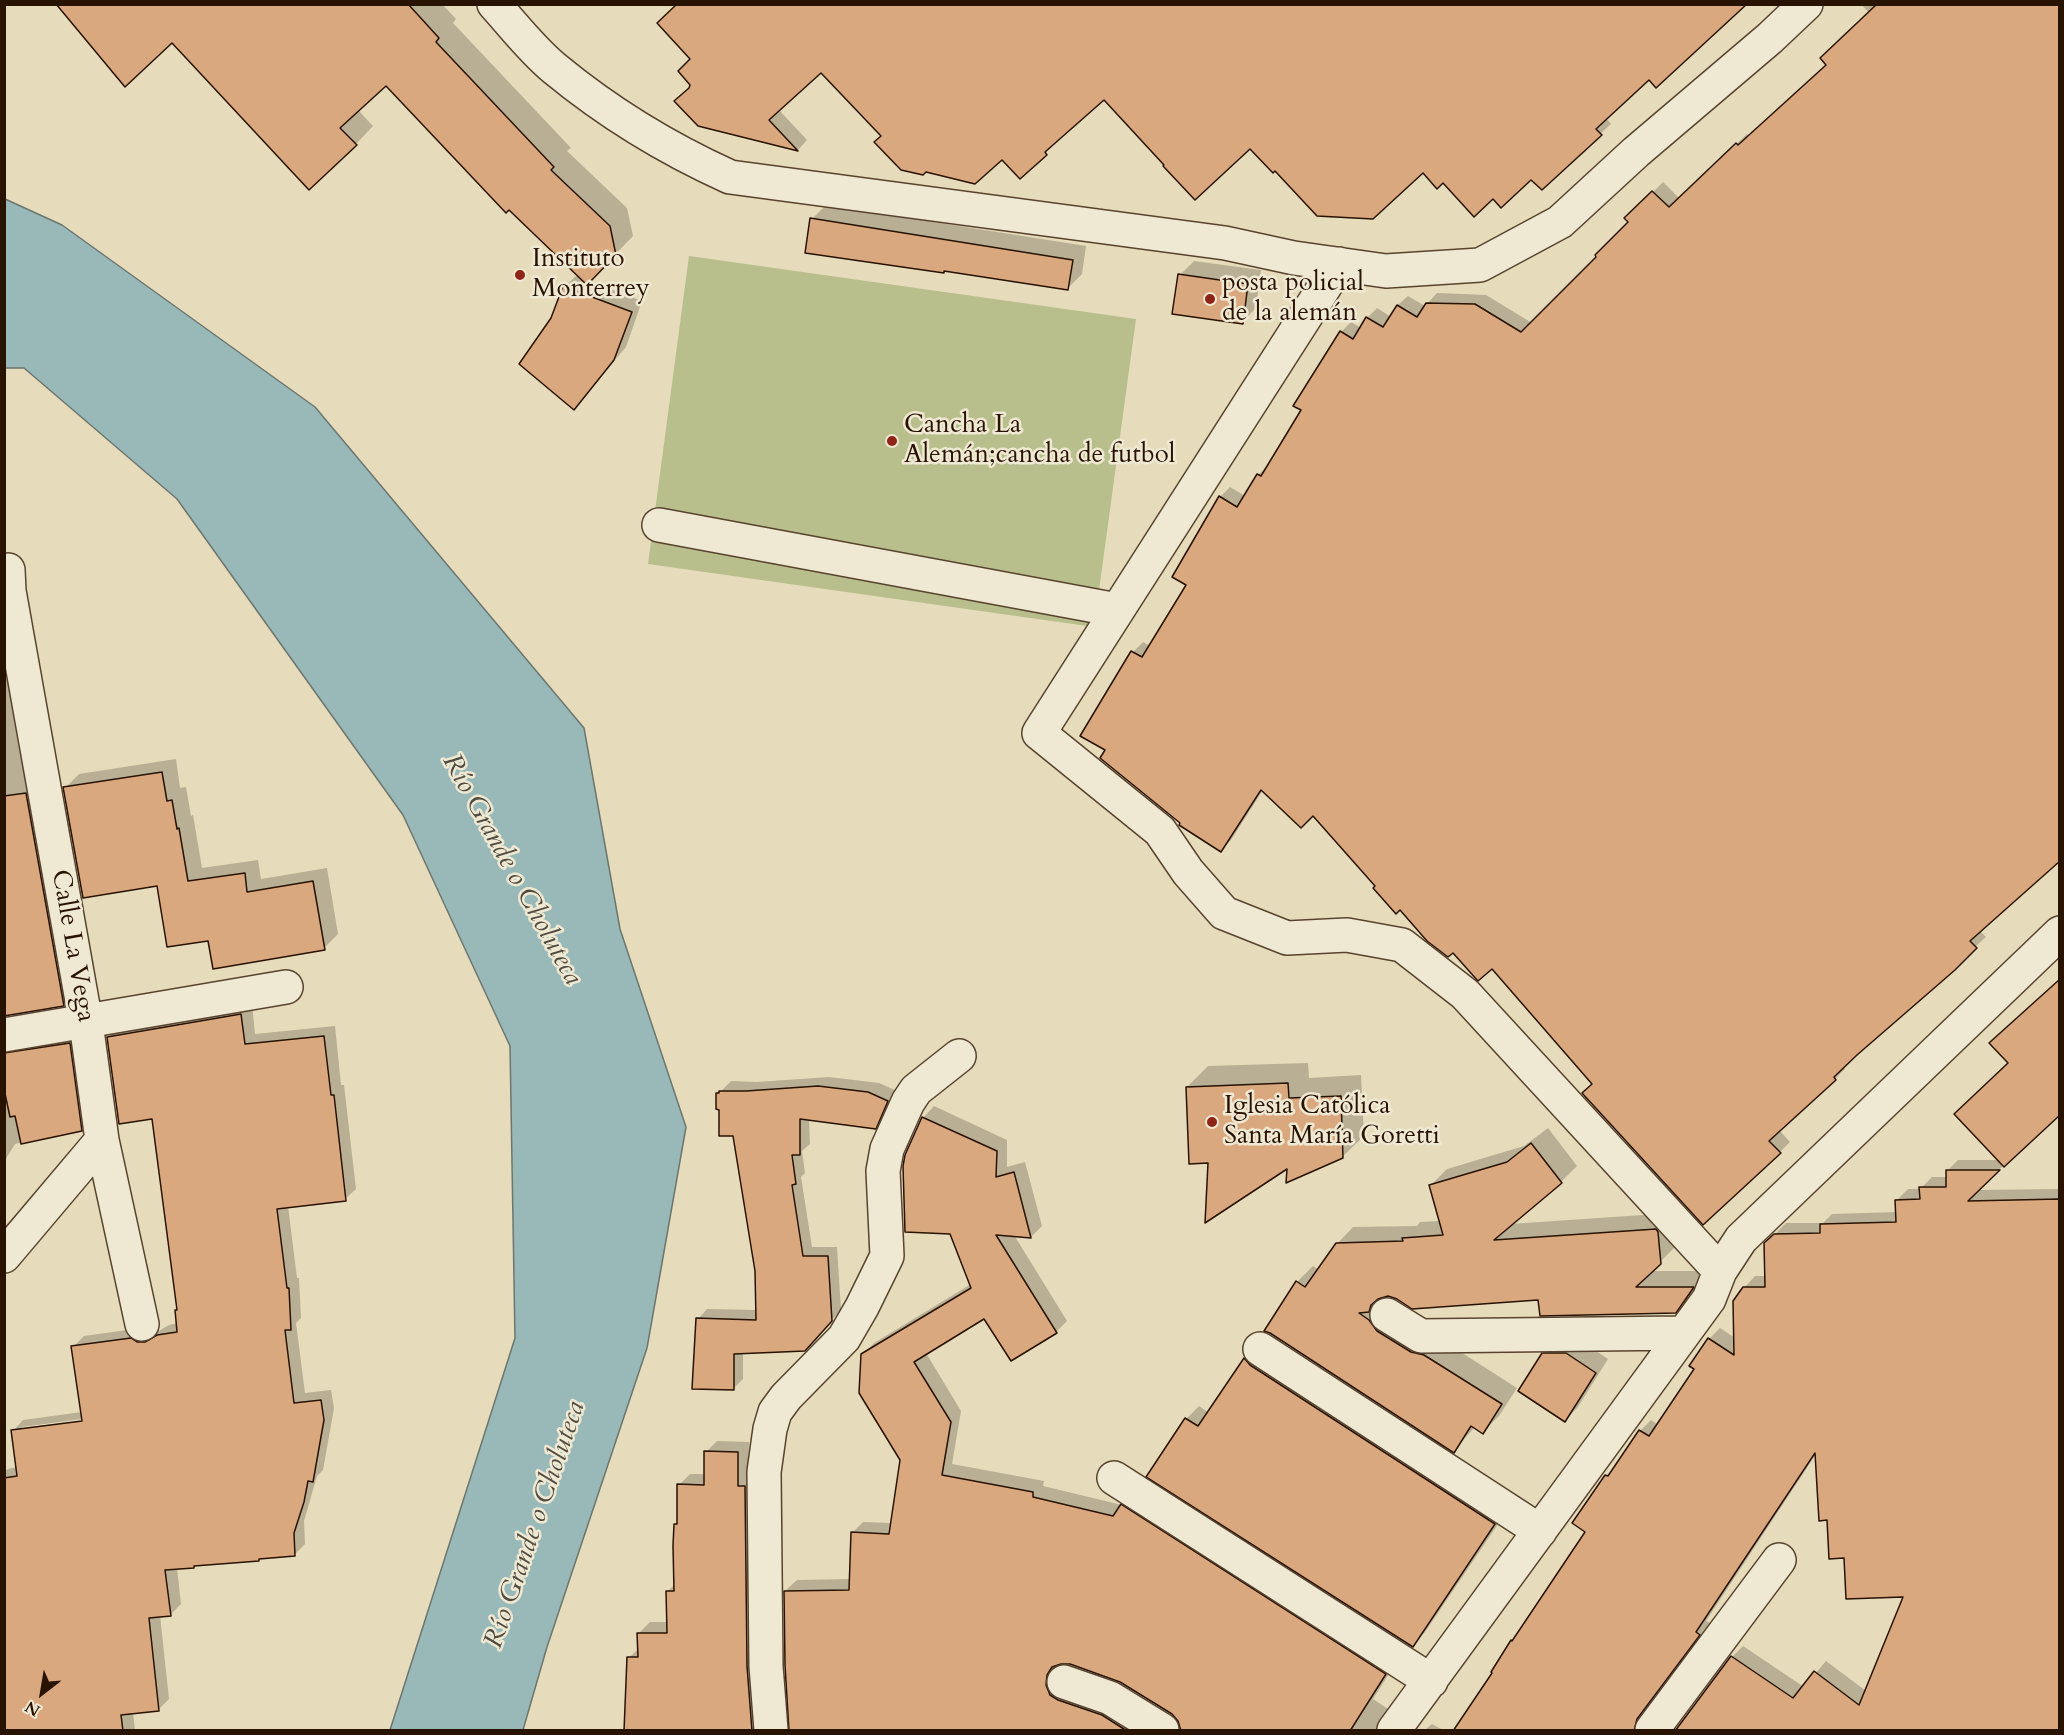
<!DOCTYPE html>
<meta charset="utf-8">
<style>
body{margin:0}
#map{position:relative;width:2064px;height:1735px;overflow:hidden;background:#e6dbba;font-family:Cardo,serif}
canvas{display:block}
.frame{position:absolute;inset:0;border:6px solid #281200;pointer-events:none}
.north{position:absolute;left:12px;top:1663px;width:60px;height:60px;-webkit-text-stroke:4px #efe8d2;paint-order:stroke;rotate:211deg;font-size:16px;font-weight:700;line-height:24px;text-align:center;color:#281200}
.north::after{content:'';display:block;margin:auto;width:21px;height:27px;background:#281200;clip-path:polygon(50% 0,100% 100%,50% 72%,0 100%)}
</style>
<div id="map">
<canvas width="2064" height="1735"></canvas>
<div class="frame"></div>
<div class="north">N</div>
</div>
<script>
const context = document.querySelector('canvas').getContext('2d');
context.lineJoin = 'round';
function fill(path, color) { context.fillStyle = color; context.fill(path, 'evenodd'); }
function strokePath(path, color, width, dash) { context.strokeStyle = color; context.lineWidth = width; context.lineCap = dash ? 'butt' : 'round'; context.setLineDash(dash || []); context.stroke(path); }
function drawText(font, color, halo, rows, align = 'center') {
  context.font = font + ' Cardo,serif'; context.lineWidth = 5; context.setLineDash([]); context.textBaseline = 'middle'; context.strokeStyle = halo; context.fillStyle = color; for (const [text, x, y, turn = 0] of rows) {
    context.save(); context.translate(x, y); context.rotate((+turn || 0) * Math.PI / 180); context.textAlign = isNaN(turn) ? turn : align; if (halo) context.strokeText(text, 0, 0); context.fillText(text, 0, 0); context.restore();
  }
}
fill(new Path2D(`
 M689 256 1136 319 1094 627 648 564Z`), '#b8bf8d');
const water = new Path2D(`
 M5 199 62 225 315 407 584 728 620 929 686 1127 647 1348 547 1647 523 1730H390L515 1338 510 1046 403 815 177 499 24 368H5Z`);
fill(water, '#99b9b9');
strokePath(water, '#6c766f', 1.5);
fill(new Path2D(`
 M64 4H442L456 19 453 23 571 148 567 151 627 208 633 236 589 281 642 301 626 347 574 408 552 319 564 287 576 276 582 278 386 83 358 110 373 126 356 144 172 41Z
 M679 4H1745L1657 86 1649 78 1606 118 1611 124 1542 188 1531 178 1501 206 1493 197 1474 215 1443 181 1437 186 1423 171 1372 218 1318 215 1275 169 1273 171 1250 146 1195 198 1165 166 1166 165 1104 98 1055 142 1056 143 1020 177 1002 157 974 182 926 170 923 173 901 169 876 142 882 136 821 71 779 110 807 140 798 150 699 125 676 101 691 87 692 84 680 71 692 59 659 23Z
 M1861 4H2060L1980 931 1986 937 1843 1066 1845 1069 1835 1079 1779 1130 1790 1142 1780 1152 1593 1084 1492 966 1453 951 1401 908 1376 886 1313 814 1263 790 1231 840 1221 850 1182 823 1107 750 1083 735 1133 652 1143 642 1150 646 1188 585 1220 497 1230 487 1245 496 1258 475 1268 465 1303 409 1341 332 1351 322 1361 328 1367 318 1377 308 1391 317 1398 305 1408 296 1425 306 1437 293 1486 295 1532 323 1630 222 1627 218 1663 182 1679 198 1747 134 1749 136 1828 64 1869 13Z
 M826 205 1086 246 1082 274 1068 288 812 219Z
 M1194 261 1261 270 1256 308 1242 322 1180 275Z
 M4 594 77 991 63 1004 4 1014Z
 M176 759 180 788 186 787 191 816 193 815 202 868 258 860 261 879 327 868 338 934 324 948 210 939 65 788 79 774Z
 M2060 979V1114L1977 1190 2060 1189V1730H1677L1732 1657 1743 1646 1804 1687 1826 1661 1866 1691 1905 1595 1845 1557 1828 1519 1816 1454 1706 1621 1710 1623 1648 1706 1644 1716 1649 1730H1455L1588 1532 1606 1476 1618 1464 1640 1431 1651 1420 1658 1425 1696 1369 1709 1339 1720 1328 1735 1338 1744 1288 1755 1276H1766L1765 1244 1786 1223H1823L1832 1214 1897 1212V1200L1908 1189H1920L1932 1177H1947V1171L1958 1160H2000L2009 1063 2002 1031Z
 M252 1004 255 1034 335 1026 341 1085H344L356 1189 345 1199 288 1206 297 1278H299L301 1318 296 1323 305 1393 331 1390 334 1408 323 1470 317 1476 304 1521 305 1544 295 1554 177 1568 181 1604 170 1615H160L169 1699 158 1710 133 1713 135 1730H4V1472L8 1469 17 1467 13 1431 23 1420 82 1412 73 1347 84 1336 142 1328 148 1332H157L169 1325 178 1323 176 1311 178 1309 153 1117 108 1037 119 1026ZM89 1418 90 1421 22 1430V1427Z
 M83 1030 95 1116 81 1129 15 1144 4 1162V1034Z
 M1308 1063 1309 1078 1361 1075 1364 1136 1342 1157 1289 1166 1187 1087 1208 1066Z
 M829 1077 879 1083 897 1091 885 1117 875 1127 809 1119 810 1144 802 1151 805 1173 801 1177 812 1247H837L841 1310 804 1349 743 1352V1379L733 1389 698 1319 707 1309 758 1310 757 1271 734 1135 721 1108 718 1094 731 1081 757 1082Z
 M934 1106 1007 1140V1167L1025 1162 1042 1226 1031 1237 1014 1235 1067 1321 1056 1332 985 1317 926 1353 961 1411 952 1464 1044 1481 1043 1486 1122 1505 1133 1494 1396 1663 1373 1699 1388 1709 1386 1716 1391 1730H1182L1180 1721 1173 1713 1117 1679 1070 1663 1057 1664 1056 1674 1156 1730H791L785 1591 797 1580 851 1579 852 1533 863 1522 892 1523 902 1460 862 1355 874 1343 971 1284 923 1118Z
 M1548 1128 1577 1166 1561 1182 1510 1224 1672 1213 1676 1246 1651 1271H1708L1692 1295 1675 1311 1540 1298H1397L1387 1295 1383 1296 1379 1300 1517 1388 1499 1416 1483 1432 1475 1427 1453 1451 1297 1282 1313 1266 1319 1270 1337 1244 1353 1227 1417 1226 1420 1222 1440 1221 1430 1186 1447 1169 1524 1146Z
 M1580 1340 1608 1359 1578 1407 1565 1420 1543 1354 1557 1341Z
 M1257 1347 1507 1511 1425 1632 1412 1645 1186 1419 1199 1406 1209 1413 1245 1359Z
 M717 1441 749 1442 748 1475 767 1730H625L629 1658 639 1648V1633L650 1622H669L668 1591 675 1584V1524L678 1521 679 1485 690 1474H706V1452Z
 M1432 1724 1443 1730H1425Z`), '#0003');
const building = new Path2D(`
 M56 4H408L439 38 436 42 554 167 551 170 610 226 616 255 587 285 509 210 506 213 386 86 340 128 357 145 309 190 172 43 125 87Z
 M677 4H1747L1656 88 1649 80 1596 129 1602 135 1542 190 1531 180 1501 208 1493 199 1474 217 1443 183 1437 189 1423 173 1373 219 1317 216 1275 171 1273 173 1250 149 1195 200 1163 166 1164 165 1104 100 1045 152 1047 155 1020 179 1002 160 975 184 926 172 923 175 901 170 874 142 881 136 821 73 769 120 798 151 698 126 674 101 689 88 690 85 678 71 690 59 657 23Z
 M1877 4H2060V861L1970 941 1977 948 1955 970 1857 1055 1834 1077 1836 1080 1769 1141 1781 1153 1703 1225 1582 1093 1592 1084 1492 969 1478 981 1453 953 1448 957 1427 941 1400 910 1396 914 1373 888 1375 886 1313 816 1301 828 1261 790 1221 852 1179 825 1180 823 1100 758 1105 750 1080 736 1131 651 1142 657 1186 585 1172 577 1219 496 1237 507 1257 474 1261 476 1301 410 1293 406 1340 331 1353 339 1366 317 1383 327 1397 305 1417 317 1426 303 1475 304 1521 332 1596 257 1595 255 1628 222 1624 218 1652 191 1669 207 1736 143 1738 145 1826 65 1820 58Z
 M810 218 1073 260 1068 290 944 271V273L805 253Z
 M1178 274 1248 284 1243 324 1172 314Z
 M563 286 632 312 614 360 574 410 519 364 551 318Z
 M162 772 167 801 172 800 177 829 179 828 188 881 245 873 247 892 313 881 325 950 213 969 208 941 167 947 157 886 83 898 63 787Z
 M26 793 64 1006 4 1016V796Z
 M2060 979V1115L2004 1167 1954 1114 2008 1063 1989 1043Z
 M241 1014 245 1044 324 1036 331 1095H334L346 1201 277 1209 287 1288H289L291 1330H285L294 1403 321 1400 324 1420 313 1482 308 1481 304 1502 294 1533 295 1556 259 1559V1561L194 1566V1568L165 1570 171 1616 149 1618 159 1711 121 1715 123 1731H4V1478L17 1476 11 1430 82 1421 71 1346 131 1338 137 1342H145L157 1335 177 1332 175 1310H177L152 1119 119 1124 107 1037Z
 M70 1043 82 1131 21 1144 15 1116 10 1117 4 1089V1053Z
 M1288 1083 1289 1098 1341 1096 1343 1158 1286 1183 1287 1169 1205 1223 1208 1163 1189 1164 1186 1087Z
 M818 1086 868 1092 888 1101 876 1129 800 1119V1155H792L796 1184 792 1185 803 1256H828L832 1321 805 1351 734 1354V1390L692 1389 696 1318 756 1320 755 1271 733 1136H719V1110L716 1109V1093H719V1091H746Z
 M922 1117 997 1151 996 1177 1014 1172 1031 1238 996 1235 1057 1333 1011 1361 984 1319 914 1362 951 1422 942 1475 1033 1492V1497L1113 1516 1121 1504 1386 1674 1350 1731H1181L1178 1721 1172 1714 1120 1682 1070 1664H1061L1052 1667 1047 1675 1046 1685 1050 1695 1058 1700 1102 1715 1127 1731H789L785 1665 784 1591 849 1590 851 1532 889 1534 900 1460 859 1393 861 1354 971 1288 950 1234 905 1232 903 1166 905 1155Z
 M1531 1143 1562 1183 1494 1240 1656 1229 1658 1232 1661 1264 1636 1287H1694L1676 1313 1540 1316 1538 1300 1412 1309 1397 1299 1388 1296 1378 1299 1371 1305 1369 1312 1359 1313 1369 1320 1377 1331 1411 1352 1424 1355 1502 1404 1483 1434 1471 1426 1454 1453 1270 1333 1264 1331 1296 1281 1305 1287 1336 1243 1403 1241 1402 1238 1443 1235 1429 1185 1507 1162Z
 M1946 1170H2000L1968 1201 2060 1199V1731H1675L1731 1656 1793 1698 1814 1671 1859 1705 1903 1597 1846 1599 1844 1558 1829 1559 1827 1520 1819 1521 1815 1453 1696 1632 1700 1635 1637 1719 1634 1731H1453L1492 1673 1491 1672 1511 1640 1512 1641 1585 1532 1572 1523 1605 1475 1608 1476 1639 1430 1649 1436 1694 1369 1689 1366 1708 1338 1734 1355 1733 1301 1743 1287H1765L1764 1243 1774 1234 1820 1233V1224L1896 1222 1895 1200 1920 1199 1919 1187H1946Z
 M1542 1353H1566L1596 1373 1565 1422 1518 1391Z
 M1244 1358 1250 1365 1495 1524 1413 1647 1146 1477 1185 1418 1198 1426Z
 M704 1451 738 1452V1486H745L747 1666 752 1731H624L627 1657H638L637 1633H667L666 1591H674L673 1546 674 1524H677V1484L704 1485Z`);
fill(building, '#daa87f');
strokePath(building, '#281200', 1.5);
const minor = new Path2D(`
 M494 4C513 25 532 50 554 68 606 111 668 149 730 177L1225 243 1294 258 1386 271 1480 265 1560 222 1636 152 1770 38 1806 4
 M1339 264 1039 733 1160 831 1188 872 1224 913 1287 938 1347 935 1402 945 1465 994 1720 1271
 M659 525 1117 610
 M4 571 8 570 9 591 86 1023 102 1140 142 1324
 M4 1035 286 987
 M4 1256 102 1140
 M1387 1315 1421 1336 1683 1333
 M1260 1349 1540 1531
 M1114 1478 1431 1681
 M1064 1682 1110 1698 1162 1730
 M771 1730 766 1666 764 1472 770 1429 775 1412 786 1397 844 1338 862 1307 887 1256 883 1171 887 1149 908 1102 916 1090 959 1056
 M1394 1730 1709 1299 1720 1271 1741 1239 2060 933
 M1652 1730 1779 1560`);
strokePath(minor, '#58442e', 36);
strokePath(minor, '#efe8d2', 33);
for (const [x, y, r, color] of [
 [520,275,6,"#8f2418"],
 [1210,299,6,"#8f2418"],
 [892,441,6,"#8f2418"],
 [1212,1122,6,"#8f2418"]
]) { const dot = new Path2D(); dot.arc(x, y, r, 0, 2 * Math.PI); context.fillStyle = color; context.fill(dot); strokePath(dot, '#efe8d2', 2); }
drawText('26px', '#281200', '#efe8d2', [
 ["Instituto",532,260],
 ["Monterrey",532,290],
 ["posta policial",1222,284],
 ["de la alemán",1222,314],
 ["Cancha La",904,426],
 ["Alemán;cancha de futbol",904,456],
 ["Iglesia Católica",1224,1107],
 ["Santa María Goretti",1224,1137]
], 'left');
drawText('26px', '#281200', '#efe8d2', [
 ["Calle La Vega",72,946,80]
]);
drawText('italic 27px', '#504c41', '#efe8d2', [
 ["Río Grande o Choluteca",511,870,61],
 ["Río Grande o Choluteca",536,1525,-71]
]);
</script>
